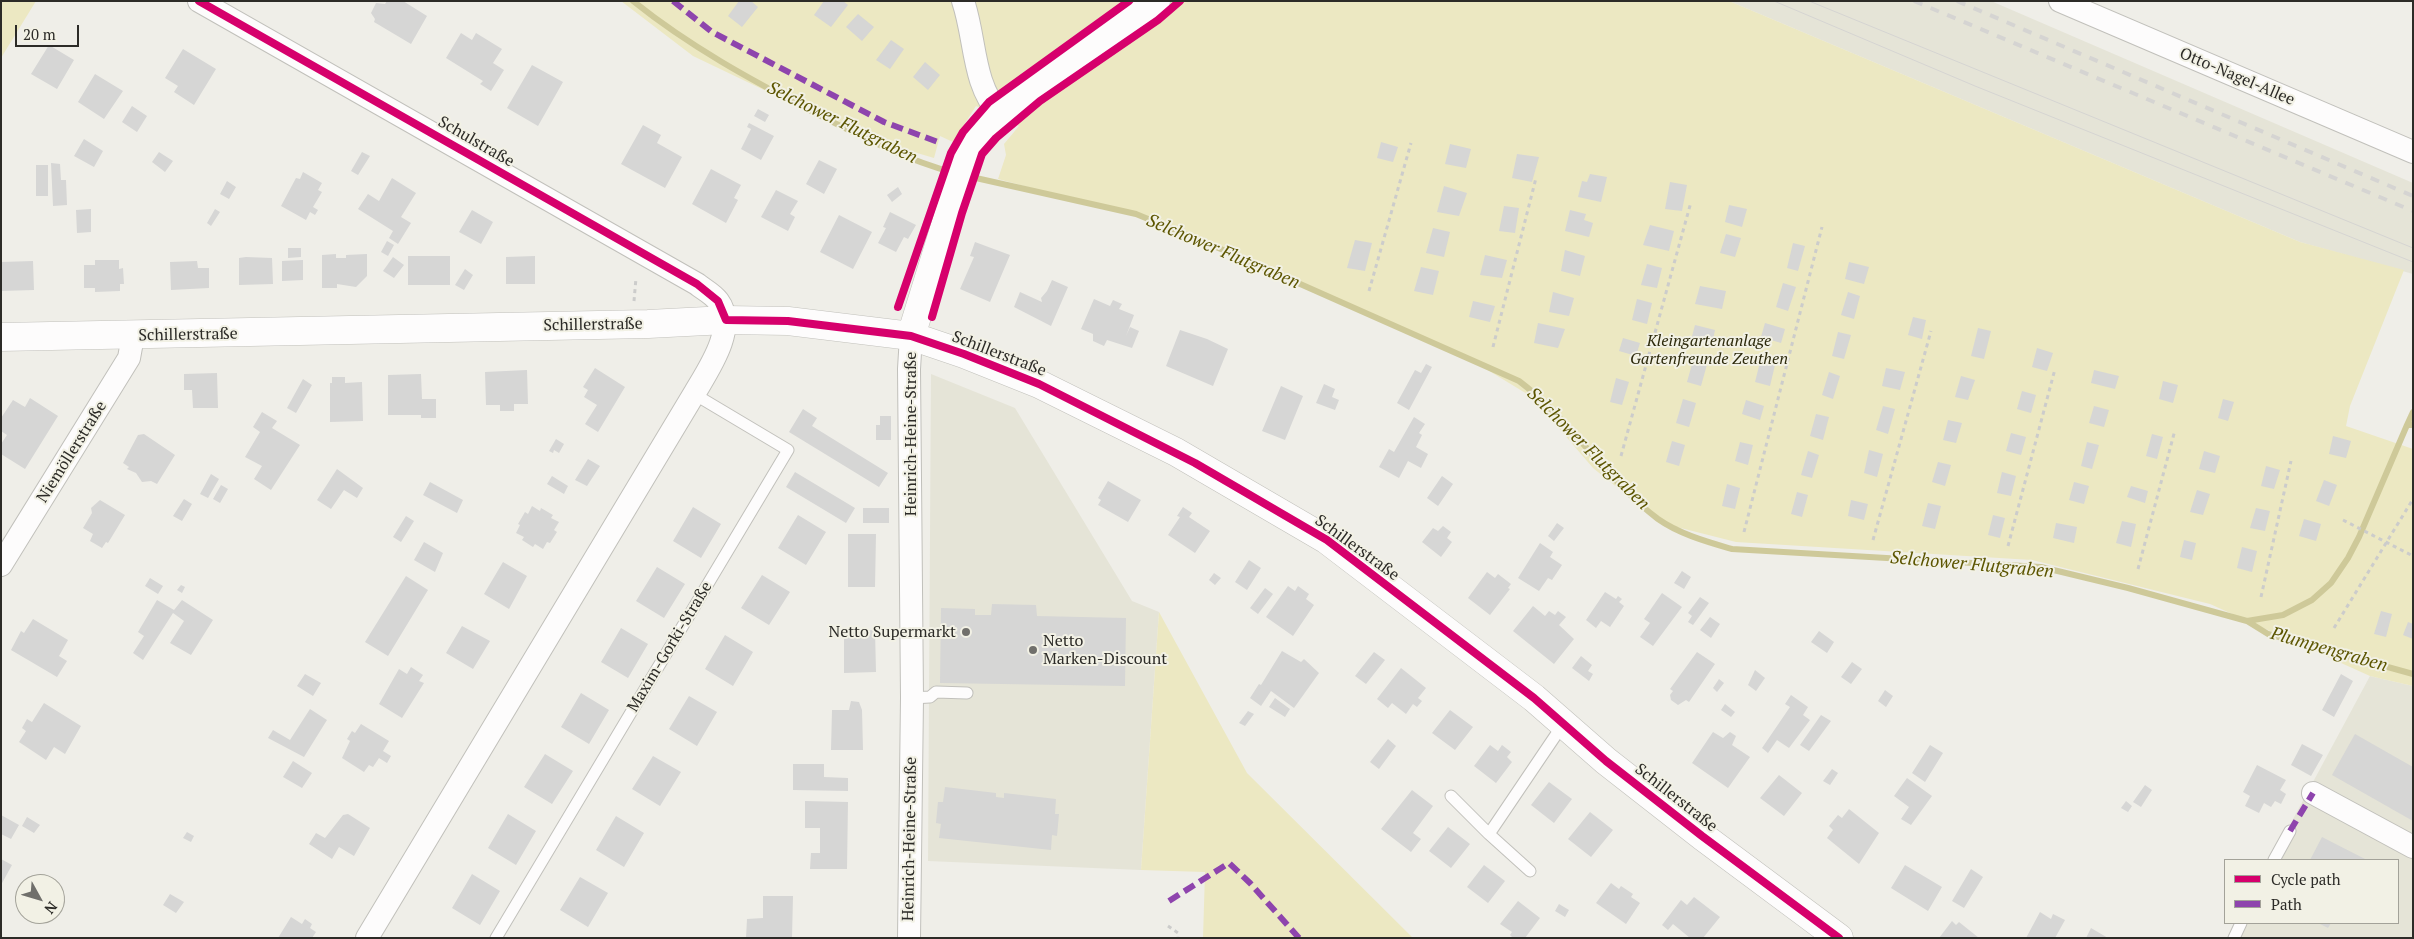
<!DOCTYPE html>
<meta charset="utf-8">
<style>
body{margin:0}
#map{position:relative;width:2414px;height:939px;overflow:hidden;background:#efeee8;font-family:"PT Serif",serif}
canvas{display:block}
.frame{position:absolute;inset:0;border:2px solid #2c2b27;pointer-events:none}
.legend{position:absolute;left:2224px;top:859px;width:175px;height:65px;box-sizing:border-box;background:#f2f1e5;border:1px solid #a3a299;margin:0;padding:6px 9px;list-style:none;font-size:15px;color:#2c2b27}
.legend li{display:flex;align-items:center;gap:10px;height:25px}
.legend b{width:25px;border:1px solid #a3a299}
.north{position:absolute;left:15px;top:874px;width:50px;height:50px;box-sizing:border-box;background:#f2f1e5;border:1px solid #a3a299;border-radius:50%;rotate:129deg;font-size:14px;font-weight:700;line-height:20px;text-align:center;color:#2c2b27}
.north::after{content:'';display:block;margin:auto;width:18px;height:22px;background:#706f6b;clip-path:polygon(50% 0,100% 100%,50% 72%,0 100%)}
.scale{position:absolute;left:15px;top:25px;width:64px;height:22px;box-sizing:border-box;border:2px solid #2c2b27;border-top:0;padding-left:6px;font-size:15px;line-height:18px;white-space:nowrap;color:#2c2b27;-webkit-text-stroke:4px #f2f1e5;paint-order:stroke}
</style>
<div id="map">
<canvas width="2414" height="939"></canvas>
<div class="frame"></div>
<ul class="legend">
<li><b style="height:6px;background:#d6006c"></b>Cycle path</li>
<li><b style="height:6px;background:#8e44ad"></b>Path</li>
</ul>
<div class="north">N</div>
<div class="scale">20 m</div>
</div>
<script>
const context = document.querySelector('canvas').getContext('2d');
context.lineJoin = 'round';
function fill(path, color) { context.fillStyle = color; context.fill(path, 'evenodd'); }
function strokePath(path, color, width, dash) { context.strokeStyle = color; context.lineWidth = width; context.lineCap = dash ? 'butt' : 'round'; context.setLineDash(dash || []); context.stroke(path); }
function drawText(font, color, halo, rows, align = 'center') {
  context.font = font + ' "PT Serif",serif'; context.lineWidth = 4; context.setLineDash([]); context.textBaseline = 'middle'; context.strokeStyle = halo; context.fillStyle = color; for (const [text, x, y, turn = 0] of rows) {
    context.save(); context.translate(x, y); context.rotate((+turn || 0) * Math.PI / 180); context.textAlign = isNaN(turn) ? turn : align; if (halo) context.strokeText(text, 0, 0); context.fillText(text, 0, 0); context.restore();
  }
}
fill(new Path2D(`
 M1729 1H1991L2413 183V274L2300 242Z
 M931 374 1015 408 1132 601 1159 612 1141 870 928 861Z
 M2370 676 2413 686V938H2229L2237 923H2398V860H2271Z`), '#e5e4d7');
fill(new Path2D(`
 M1 1H36L1 58Z
 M621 1H1729L2300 242 2404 270 2350 406 2346 426 2413 449V686L2370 676 2210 604 2032 560 1736 542 1661 523 1593 468 1532 397 1463 355 1173 226 998 179 1006 155 1004 144 1019 126 976 106 953 142 940 136 934 158 890 145 833 123 693 56Z
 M1159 612 1247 773 1413 938H1203L1205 872 1141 870Z`), '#ece8c2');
strokePath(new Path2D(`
 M633 1C689 46 751 80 815 113 860 136 906 160 955 173
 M967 176 1136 214 1228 252 1519 381C1571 420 1605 479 1658 519 1679 534 1708 542 1732 549L2041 567 2128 588 2247 621 2283 615 2312 600 2331 583 2348 558 2359 537 2407 425H2413
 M2407 425 2413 412
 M2247 621 2268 634 2413 674`), '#cec999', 6);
fill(new Path2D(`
 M387 1H403L427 16 411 44 374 22 375 19 371 13 376 3 385 4Z
 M739 1H751L758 7 742 27 728 16Z
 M824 1H843L848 5 831 27 814 15Z
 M858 14 874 27 862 41 846 27Z
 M461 33 472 40 476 33 502 49 493 63 504 70 491 91 480 84 483 81 446 58Z
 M891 40 904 49 890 69 876 60Z
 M49 45 74 60 57 89 31 74Z
 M183 49 216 69 194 105 174 92 178 86 165 78Z
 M925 62 940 75 928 90 913 77Z
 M532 65 563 82 538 126 507 108Z
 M95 74 123 91 104 119 78 102Z
 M132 106 147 116 137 132 122 122Z
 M758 109 769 115 765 122 754 116Z
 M749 123 774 136 761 160 741 149 751 129 747 127Z
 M643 125 661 135 657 143 682 157 665 188 621 164Z
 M84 139 103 151 94 167 74 156Z
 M1381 142 1398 147 1393 162 1377 158Z
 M1450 144 1471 149 1466 168 1445 164Z
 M159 152 173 161 165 172 152 162Z
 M362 152 370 156 358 175 351 171Z
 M1517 154 1539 157 1532 182 1512 178Z
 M819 160 837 169 824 194 806 184Z
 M51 163 60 164 61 180H66L67 205 53 206Z
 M36 165H48V196H36Z
 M711 169 741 185 734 198 738 200 726 223 692 204Z
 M303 172 322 183 318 190 322 192 313 207 318 210 315 215 310 212 306 220 281 206 296 178 300 179Z
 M1590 174 1607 177 1601 202 1578 197 1582 181 1587 182Z
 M392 178 416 193 401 217 411 223 398 244 389 238 393 231 358 209 368 194 379 201Z
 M227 181 236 187 229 199 220 194Z
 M1670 182 1687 185 1682 211 1665 209Z
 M1444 186 1467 193 1459 216 1437 212Z
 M898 187 902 194 892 202 887 195Z
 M776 190 798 201 790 214 795 217 788 231 761 217Z
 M1729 205 1747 209 1742 227 1725 222Z
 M1504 206 1519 208 1515 233 1499 231Z
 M91 209V232L77 233 76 210Z
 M215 209 220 212 211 226 207 223Z
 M472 210 493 222 481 244 459 232Z
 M1570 210 1586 214 1584 220 1593 223 1589 237 1565 231Z
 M890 212 916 225 908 239 904 237 896 252 878 243 886 228 883 227Z
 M839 215 872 232 853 269 820 252Z
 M1650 225 1674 231 1669 251 1643 245Z
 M1433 228 1450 232 1444 257 1426 253Z
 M1726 234 1741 238 1735 257 1720 253Z
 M1355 240 1372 243 1365 271 1347 268Z
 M387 241 394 245 388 256 381 252Z
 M975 242 1010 255 990 302 960 289 974 257 970 256Z
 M1793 243 1805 246 1798 271 1787 268Z
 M288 248H301V257L288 258Z
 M1565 250 1585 256 1580 276 1561 271Z
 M336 254V258H346V255L367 254V276L356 287 337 284V288H322V255Z
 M1485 255 1507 260 1502 278 1480 275Z
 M408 256H450V285H408Z
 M535 256V284H506V257Z
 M246 257 272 258 273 284 239 285V258Z
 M393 257 404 265 394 278 383 271Z
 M95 260H119V269L123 268 124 284H120V291L95 292V288H84V265H95Z
 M303 260V280L282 281V261Z
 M33 261 34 290 1 291V262Z
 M197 261 198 268H209V288L171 290 170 262Z
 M1849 262 1869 267 1864 284 1845 279Z
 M1647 264 1662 268 1657 288 1641 285Z
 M1421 267 1439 271 1433 295 1414 291Z
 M465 269 473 275 464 290 455 285Z
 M1052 280 1068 287 1051 326 1014 307 1020 292 1042 302 1041 298 1047 291Z
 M1783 283 1796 287 1788 311 1776 307Z
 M1700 286 1726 291 1722 309 1695 304Z
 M1553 292 1574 298 1569 316 1549 312Z
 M1848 292 1860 296 1854 319 1841 315Z
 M1094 299 1110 306 1113 300 1122 304 1119 309 1134 315 1126 336 1130 327 1139 331 1132 348 1107 340 1104 346 1093 341V334L1081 329Z
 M1637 299 1652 303 1647 324 1632 320Z
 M1473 301 1495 306 1490 322 1469 317Z
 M1913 317 1926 320 1922 339 1908 335Z
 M1538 323 1565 329 1558 348 1534 343Z
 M1765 323 1785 329 1781 343 1761 337Z
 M1695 325 1715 330 1712 345 1691 340Z
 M1978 328 1991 331 1984 359 1971 356Z
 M1180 330 1207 339 1228 349 1213 386 1166 366Z
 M1838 332 1851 335 1844 359 1832 356Z
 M1623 338 1640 343 1636 356 1619 351Z
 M2037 348 2053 353 2047 371 2032 367Z
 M1694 357 1708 361 1701 386 1687 382Z
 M1760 362 1775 365 1770 386 1755 382Z
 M1426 364 1432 367 1409 410 1397 403 1415 370 1421 373Z
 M595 368 625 387 598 432 585 424 597 405 584 397 588 390 583 387Z
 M1886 368 1905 372 1900 390 1882 386Z
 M527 370 528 404H514V411H500V405H486L485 372Z
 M2094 370 2119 376 2115 389 2091 383Z
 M1829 372 1840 376 1833 399 1822 395Z
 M217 373 218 408H193L192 390H184V374Z
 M421 374 422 399H436V418H421V415H388V375Z
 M1961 376 1975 380 1968 400 1955 397Z
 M332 377H345V383L362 382 363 421 330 422V383H332Z
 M1616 378 1629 382 1622 405 1610 402Z
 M303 379 312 385 296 413 287 408Z
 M2163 381 2178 385 2173 403 2159 399Z
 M1324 384 1335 389 1332 397 1339 400 1335 410 1316 403Z
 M1281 386 1303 396 1285 440 1262 431Z
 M2022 391 2036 395 2031 413 2017 409Z
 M30 398 58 416 25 469 1 454V444L7 435 1 431V418L13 400 25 407Z
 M1683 399 1696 403 1689 427 1676 423Z
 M2223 399 2234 402 2228 421 2218 418Z
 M1746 400 1764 406 1760 420 1742 414Z
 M1883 406 1895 409 1888 434 1876 430Z
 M2094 406 2109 410 2104 427 2089 423Z
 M803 409 817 418 812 426 888 473 879 487 789 432Z
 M262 412 277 421 272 428 300 445 271 490 254 479 262 466 245 457 260 432 253 427Z
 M1816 414 1829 417 1823 440 1810 436Z
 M880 416H891V440H876V425H880Z
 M1414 417 1425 424 1419 433 1422 435 1416 447 1428 454 1421 468 1408 461 1399 478 1379 467 1389 449 1394 452Z
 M1948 420 1962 423 1956 443 1943 440Z
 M2011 433 2026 437 2021 455 2006 451Z
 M144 434 175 455 157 484 151 481 142 482 136 473 127 469 129 467 123 463 138 435Z
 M2152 434 2163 437 2157 459 2146 456Z
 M2333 436 2351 441 2346 458 2329 454Z
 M556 439 564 444 559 453 554 450 553 453 549 451Z
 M1672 441 1685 445 1679 466 1666 462Z
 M1740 442 1753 445 1748 465 1735 461Z
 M2087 442 2099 445 2092 469 2081 466Z
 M1869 450 1883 454 1877 477 1864 473Z
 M1808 451 1819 455 1812 478 1801 475Z
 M2204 451 2220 456 2215 473 2199 469Z
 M588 459 600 466 587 486 575 480Z
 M1938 462 1951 465 1945 486 1932 482Z
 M2266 466 2280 470 2274 489 2261 486Z
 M337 469 363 488 357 498 344 490 331 509 317 500Z
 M795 472 855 508 846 523 786 487Z
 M2002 472 2016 476 2011 496 1997 493Z
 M211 474 219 479 208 498 200 494Z
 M552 476 568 486 564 494 547 484Z
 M1442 476 1453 484 1438 506 1427 498Z
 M2324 480 2337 485 2329 506 2316 501Z
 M1108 481 1141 500 1128 522 1098 505 1101 500 1098 498Z
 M430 482 463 500 457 513 423 495Z
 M2074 482 2089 486 2084 504 2069 500Z
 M1727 484 1740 488 1735 509 1722 506Z
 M221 485 228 489 220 503 213 499Z
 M2131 486 2148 491 2145 503 2127 497Z
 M2197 490 2210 494 2203 515 2190 512Z
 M1797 492 1808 495 1802 517 1791 514Z
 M184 499 192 504 182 521 173 516Z
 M100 500 125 515 108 543 106 542 102 548 90 541 93 534 83 528 92 513 91 508Z
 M1851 500 1868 504 1864 520 1848 516Z
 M1928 503 1941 506 1935 529 1922 526Z
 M532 506 540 511 541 508 553 515 551 518 559 522 554 530 557 532 550 543 547 542 543 549 535 544 533 547 522 540 524 537 516 533 520 525 518 524 525 512 528 514Z
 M693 507 721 524 701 558 673 541Z
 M1183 507 1192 513 1189 517 1210 531 1195 553 1168 535 1180 517 1177 516Z
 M863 508H889V523H863Z
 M2256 508 2270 511 2265 531 2250 528Z
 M798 515 826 532 806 565 778 548Z
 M1993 515 2005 518 2000 538 1988 535Z
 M406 516 414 521 401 542 393 537Z
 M2304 519 2321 524 2316 541 2299 536Z
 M2122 521 2136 524 2131 547 2116 543Z
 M1557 523 1564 528 1554 541 1548 536Z
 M2056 523 2077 527 2074 543 2053 538Z
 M1443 526 1451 532 1447 538 1452 542 1441 557 1422 542 1433 528 1438 531Z
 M848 534H876L875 587H848Z
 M2184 540 2196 543 2192 560 2180 557Z
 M424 542 443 553 435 572 414 560Z
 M1540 543 1553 552 1550 557 1562 565 1552 580 1548 578 1539 591 1518 578Z
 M2242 547 2257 551 2252 572 2237 568Z
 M1249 560 1261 568 1247 590 1235 582Z
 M503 562 527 576 509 609 484 594Z
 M657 567 685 584 664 618 636 601Z
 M1682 571 1691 577 1684 589 1674 583Z
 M1487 572 1495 578 1498 574 1511 584 1508 588 1510 589 1490 615 1468 598Z
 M1214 573 1221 578 1215 585 1209 580Z
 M762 575 790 592 769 625 741 608Z
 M406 576 428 590 388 656 365 642Z
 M150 578 163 586 158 594 145 586Z
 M181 585 185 587 182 593 177 590Z
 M1288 586 1295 591 1298 586 1309 594 1306 599 1314 605 1293 636 1266 617Z
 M1265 588 1273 594 1258 614 1250 608Z
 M1605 592 1616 599 1618 596 1622 599 1619 602 1624 606 1610 627 1601 621 1596 628 1586 620Z
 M1662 593 1682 607 1653 646 1640 637 1650 623 1644 619Z
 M1700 597 1709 603 1693 625 1688 622 1692 616 1688 613Z
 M157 600 174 610 182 600 213 620 191 655 170 643 184 621 173 613 143 660 133 653 144 636 138 632Z
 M992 604 1036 605 1037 616 1126 618 1125 686 940 683 941 608 975 609V615H991Z
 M1533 606 1545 616 1549 611 1555 615 1558 611 1566 617 1559 625 1574 639 1554 664 1513 631Z
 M2381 611 2392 614 2386 637 2374 634Z
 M1710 617 1720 624 1711 638 1700 630Z
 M33 619 68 640 59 656 67 661 57 677 11 650 21 631 24 633Z
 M2408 622 2413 624V639L2403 635Z
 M462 626 490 641 473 669 446 653Z
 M621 628 648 644 628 678 601 662Z
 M875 630 876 672 844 673V631Z
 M1819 631 1834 642 1827 653 1811 642Z
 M725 635 753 652 733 686 705 669Z
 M1282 651 1301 662 1304 659 1319 673 1294 708 1271 691 1261 706 1250 698 1259 684 1261 685Z
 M1374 652 1385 660 1366 684 1355 676Z
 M1697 652 1715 664 1689 702 1686 700 1678 705 1671 700 1670 695 1673 691 1670 689Z
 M1581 656 1592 665 1588 671 1593 674 1589 681 1572 668Z
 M1852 662 1862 669 1851 684 1841 677Z
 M411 667 423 675 419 681 424 683 402 718 379 704 399 669 407 674Z
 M1401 668 1426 688 1418 698 1422 701 1417 707 1413 704 1406 714 1392 703 1388 708 1377 699Z
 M1755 670 1765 678 1756 691 1748 685Z
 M305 674 321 683 313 696 297 686Z
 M2341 674 2353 681 2334 717 2322 710Z
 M1719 679 1724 683 1717 692 1713 688Z
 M1885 690 1893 696 1886 707 1878 701Z
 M581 693 609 710 589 744 561 727Z
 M1791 695 1808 707 1803 715 1810 720 1789 748 1777 740 1768 753 1762 748 1790 707 1785 704Z
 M689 696 717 712 697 746 669 729Z
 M1275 698 1290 709 1285 717 1269 707Z
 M851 701 859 702 862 710 863 750H831L832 710H849Z
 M44 703 81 726 65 754 54 747 46 760 19 742 26 731 22 728 27 719 32 722Z
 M1725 704 1735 712 1731 717 1721 710Z
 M310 709 327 720 304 757 268 738 273 730 290 740Z
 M1450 710 1473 727 1455 750 1432 733Z
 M1248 711 1254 714 1245 726 1239 723Z
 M1821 715 1831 721 1809 751 1800 745Z
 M361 724 389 741 383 751 391 756 387 763 379 758 373 767 369 765 364 772 342 758 350 741 347 739 352 731 355 733Z
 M1713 732 1723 738 1730 732 1736 736 1732 745 1750 757 1728 788 1692 763Z
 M2355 734 2413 767V821L2332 775Z
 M1388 739 1396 746 1379 769 1370 762Z
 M2302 744 2323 755 2311 776 2291 765Z
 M1490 745 1498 751 1502 745 1511 752 1507 757 1512 762 1496 783 1474 766Z
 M1930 745 1943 753 1925 782 1912 773Z
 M545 754 573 771 552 804 524 787Z
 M653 756 681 772 660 806 632 789Z
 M293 761 312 773 302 788 283 777Z
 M793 764H824V777L848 778V791L793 790Z
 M2257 765 2286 780 2280 790 2286 794 2281 804 2275 801 2271 807 2264 803 2259 813 2245 806 2250 796 2243 792Z
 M1832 769 1838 773 1830 785 1823 781Z
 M1779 775 1802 793 1784 816 1760 798Z
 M1907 778 1932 796 1911 825 1901 819 1909 807 1894 796Z
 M1549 782 1572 799 1554 823 1531 805Z
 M2145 785 2152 790 2141 807 2133 802Z
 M945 787 996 793V797L1004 798V793L1056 799 1055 814H1059L1057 836 1052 835 1051 850 939 838 941 824 936 823 938 802H943Z
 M1412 790 1433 806 1413 833 1421 839 1411 852 1381 829Z
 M805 801 848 802 847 869H810L811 853H820V828H805Z
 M2126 801 2132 806 2128 812 2121 808Z
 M1849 809 1879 833 1859 864 1827 838 1833 830 1829 826 1838 815 1842 818Z
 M1590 812 1613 830 1591 857 1568 839Z
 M348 814 370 828 354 856 339 847 332 859 309 844 316 833 325 838 343 815Z
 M508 814 536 831 516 865 488 848Z
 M1 815 19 825 11 839 1 834Z
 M616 816 644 833 624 867 596 850Z
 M27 817 40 825 34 833 22 826Z
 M1448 827 1470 844 1451 868 1429 851Z
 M187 832 194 836 191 842 183 838Z
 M2322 837 2367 860H2310Z
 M1 859 12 865 1 885Z
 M1484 865 1505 881 1488 903 1467 887Z
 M1905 865 1942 887 1928 911 1891 888Z
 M1971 869 1983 877 1964 908 1952 901Z
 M472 874 500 891 480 925 452 908Z
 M580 877 608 893 588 927 560 910Z
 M1611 883 1619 889 1621 886 1633 894 1631 897 1640 903 1626 924 1596 903Z
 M170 894 184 902 176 913 163 905Z
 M763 896H793L792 938H746L747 919 763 918Z
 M1694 897 1720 917 1703 938H1690L1673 924 1668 930 1662 925 1681 900 1687 905Z
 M1518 901 1540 918 1525 938H1513L1510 935 1512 932 1500 924Z
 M1559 904 1569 910 1565 917 1555 911Z
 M2040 912 2051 919 2053 914 2065 920 2055 938H2026Z
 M291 917 302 924 305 919 312 924 310 928 316 932 312 938H278Z
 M1952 921 1956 925 1959 922 1979 938H1939Z
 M2318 923H2331L2328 928Z
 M2091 928 2108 938H2086Z`), '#d6d6d5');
const service = new Path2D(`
 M912 698 930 697 936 692 967 693
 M1451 796 1489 834
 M2274 860 2290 831
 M1530 871 1489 834 1564 723
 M496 938 788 450 694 394
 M2234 938 2241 923`);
const minor = new Path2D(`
 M199 1 697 284C703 289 713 294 718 301 738 328 708 370 694 394L367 938
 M963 1C976 39 972 84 1000 114
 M2060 1 2413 152
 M1 565 129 358 133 336
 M2313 793 2413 847
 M909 938 912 698 909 369 911 336`);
const tertiary = new Path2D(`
 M911 336 968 151 984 129 1000 114 1141 14 1156 1
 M1 337 648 324 726 320 788 321 911 336 964 354 1039 384 1176 452 1327 540 1534 698 1606 761 1702 836 1839 938`);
strokePath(service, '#c1c0bb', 13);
strokePath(minor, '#c1c0bb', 24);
strokePath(tertiary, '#c1c0bb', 29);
strokePath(new Path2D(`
 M1369 291 1411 143
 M634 301 636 278
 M1493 347 1536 178
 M1621 456 1691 202
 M2343 520 2413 556
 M1744 532 1822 227
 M1873 540 1931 331
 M2008 546 2055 369
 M2138 569 2175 430
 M2261 597 2291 461
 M2334 628 2413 499
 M1168 926 1178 933V938`), '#cccccb', 3, [4, 4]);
strokePath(service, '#fdfcfc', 11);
strokePath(minor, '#fdfcfc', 22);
strokePath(tertiary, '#fdfcfc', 28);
strokePath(new Path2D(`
 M1774 1 1975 86 2413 262
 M1809 1 2413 248`), '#d5d4d2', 1);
strokePath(new Path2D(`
 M1914 1 2413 211
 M1957 1 2413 196`), '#d5d4d2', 4, [9, 9]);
strokePath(new Path2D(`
 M673 1 712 32 884 122 938 142
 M2290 831 2313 793
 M1169 901 1229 863 1250 883 1299 938`), '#8e44ad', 6, [12, 6]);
strokePath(new Path2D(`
 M199 1 697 284 718 301 726 320 788 321 911 336 964 354 1039 384 1195 463 1327 540 1534 698 1606 761 1702 836 1839 938
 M898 307 951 153 963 132 989 102 1129 1
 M932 317 962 213 982 154 996 138 1040 101 1158 20 1180 1`), '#d6006c', 8);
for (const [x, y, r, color] of [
 [966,632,5,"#706f6b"],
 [1033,650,5,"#706f6b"]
]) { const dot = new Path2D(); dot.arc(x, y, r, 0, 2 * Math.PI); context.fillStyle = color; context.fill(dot); strokePath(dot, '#f2f1e5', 2); }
drawText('16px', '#2c2b27', '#f2f1e5', [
 ["Otto-Nagel-Allee",2237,77,23],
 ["Schulstraße",476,142,30],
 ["Schillerstraße",593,325,-1],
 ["Schillerstraße",188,335,-1],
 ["Schillerstraße",999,354,21],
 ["Heinrich-Heine-Straße",911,434,-90],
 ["Niemöllerstraße",72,452,-58],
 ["Schillerstraße",1357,548,36],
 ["Maxim-Gorki-Straße",670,647,-59],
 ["Schillerstraße",1676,798,38],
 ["Heinrich-Heine-Straße",910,839,-89]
]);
drawText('italic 16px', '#2d2a0c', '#f2f1e5', [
 ["Kleingartenanlage",1709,341],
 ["Gartenfreunde Zeuthen",1709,359]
]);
drawText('16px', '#2c2b27', '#f2f1e5', [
 ["Netto Supermarkt",956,632],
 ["Netto",1043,641,"left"],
 ["Marken-Discount",1043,659,"left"]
], 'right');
drawText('italic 18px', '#5c5500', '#f2f1e5', [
 ["Selchower Flutgraben",842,123,26],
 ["Selchower Flutgraben",1223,252,23],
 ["Selchower Flutgraben",1588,449,45],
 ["Selchower Flutgraben",1972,565,5],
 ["Plumpengraben",2329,650,16]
]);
</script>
